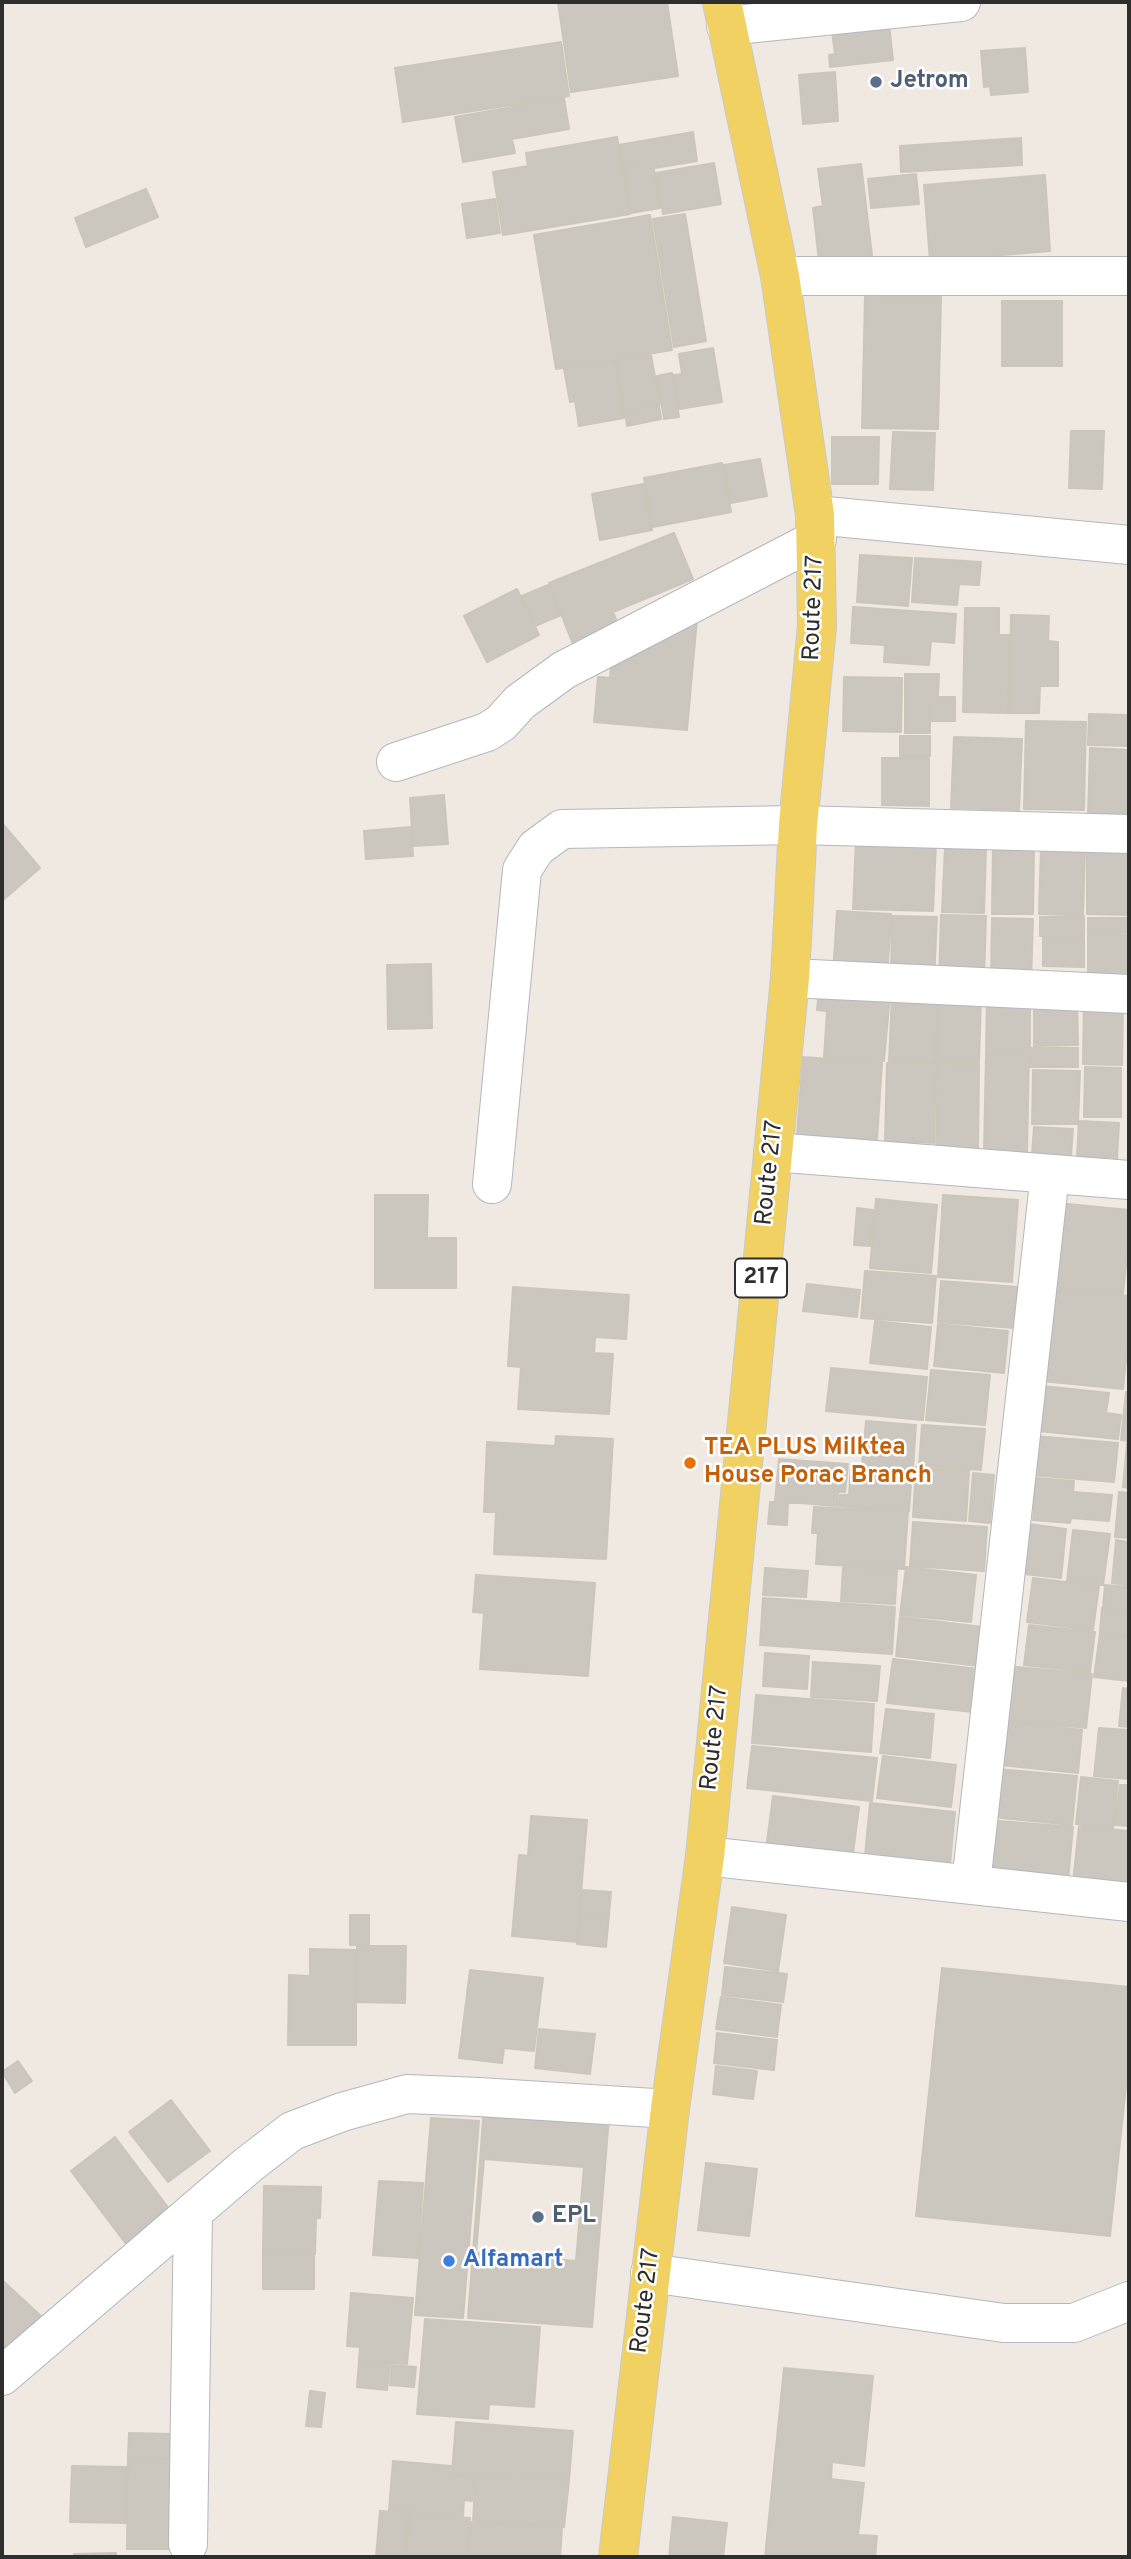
<!DOCTYPE html>
<style>
body{margin:0}
#map{position:relative;width:1131px;height:2559px;overflow:hidden;background:#efe9e1;font-family:Overpass,sans-serif}
canvas{display:block}
.frame{position:absolute;inset:0;border:4px solid #2e2e2e;pointer-events:none}
</style>
<div id="map">
<canvas width="1131" height="2559"></canvas>
<div class="frame"></div>
</div>
<script>
const context = document.querySelector('canvas').getContext('2d');
context.lineJoin = 'round';
function fill(path, color) { context.fillStyle = color; context.fill(path, 'evenodd'); }
function strokePath(path, color, width, dash) { context.strokeStyle = color; context.lineWidth = width; context.lineCap = dash ? 'butt' : 'round'; context.setLineDash(dash || []); context.stroke(path); }
function drawText(font, color, halo, rows, align = 'center') {
  context.font = font + ' Overpass,sans-serif'; context.lineWidth = 5; context.setLineDash([]); context.textBaseline = 'middle'; context.strokeStyle = halo; context.fillStyle = color; for (const [text, x, y, turn = 0] of rows) {
    context.save(); context.translate(x, y); context.rotate((+turn || 0) * Math.PI / 180); context.textAlign = isNaN(turn) ? turn : align; if (halo) context.strokeText(text, 0, 0); context.fillText(text, 0, 0); context.restore();
  }
}
const building = new Path2D(`
 M558 2H667L678 76 571 92Z
 M889 24 893 60 830 67 829 55 835 54 832 31Z
 M561 42 569 96 403 122 395 68Z
 M1025 48 1028 92 991 95 990 86 984 87 981 51Z
 M835 72 838 121 803 124 799 75Z
 M564 98 569 129 512 139 515 153 463 162 455 117Z
 M693 132 697 161 655 168 654 163 624 168 619 145Z
 M617 137 630 214 503 235 493 172 528 166 526 153Z
 M1021 138 1022 165 901 172 900 146Z
 M714 163 721 204 663 214 656 173Z
 M653 164 660 208 631 213 624 169Z
 M861 164 872 255 819 262 813 208 823 206 818 169Z
 M916 174 919 204 871 208 868 179Z
 M1045 175 1050 251 930 261 924 185Z
 M146 189 158 217 86 247 75 218Z
 M495 199 500 233 467 238 462 204Z
 M685 214 706 341 674 347 653 219Z
 M650 215 672 350 556 369 534 235Z
 M865 296 941 297 938 429 862 428Z
 M1002 301H1062V366H1002Z
 M713 348 722 402 679 409 674 375 682 374 679 354Z
 M651 355 660 404 624 410 616 360Z
 M614 360 624 418 579 426 575 401 570 402 564 369Z
 M672 373 679 417 664 419 657 376Z
 M659 405 661 419 627 426 625 411Z
 M1071 431H1104L1102 489 1069 488Z
 M893 432 935 433 933 490 890 489Z
 M832 437H879L878 484H832Z
 M760 459 767 496 731 503 724 465Z
 M722 463 731 512 653 527 644 478Z
 M643 484 652 530 600 540 592 494Z
 M674 533 693 579 613 612 620 629 574 647 549 583Z
 M860 555 912 558 908 606 857 602Z
 M915 558 981 562 979 585 959 584 957 605 912 602Z
 M548 585 561 615 535 626 522 596Z
 M517 589 539 635 487 662 464 616Z
 M853 607 956 614 954 643 931 641 929 665 884 662 885 645 851 643Z
 M965 608H999V635H1009L1008 713 963 712Z
 M1011 615 1049 616 1048 641 1058 642V686H1040L1039 713H1009Z
 M697 619 687 730 594 722 598 677 610 678 612 656Z
 M905 674H939L938 695 930 696V733H905Z
 M844 677 902 678 901 732 843 731Z
 M931 697H955V721H931Z
 M1089 714 1129 715V746L1088 745Z
 M1026 721 1086 722 1084 810 1024 809Z
 M900 736H930V756H900Z
 M954 737 1022 739 1019 810 951 808Z
 M1090 748 1129 750 1128 815 1088 814Z
 M882 758H929V806L882 805Z
 M444 795 448 844 413 846 410 798Z
 M2 823 40 868 2 901Z
 M411 827 413 856 366 859 364 831Z
 M856 839 936 842 933 911 853 909Z
 M993 846H1034L1033 914H992Z
 M945 847 986 848 984 913 942 912Z
 M1041 848 1085 849 1083 915 1039 914Z
 M1087 850H1129V915L1087 914Z
 M837 911 891 914 887 978 833 975Z
 M941 915 986 916 984 982 939 981Z
 M892 916 937 917 934 980 891 979Z
 M1084 916V936H1040V917Z
 M992 918 1033 919 1031 982 991 981Z
 M1088 918H1129V932L1088 933Z
 M1129 934V986H1088V935Z
 M1043 937 1084 938V967L1043 966Z
 M431 964 432 1028 388 1029 387 965Z
 M819 990 890 995 884 1061 824 1057 827 1011 817 1010Z
 M938 994 981 995 979 1063 936 1062Z
 M987 994H1030V1054H986Z
 M892 996 937 997 935 1062 889 1061Z
 M1034 999H1077L1078 1045 1034 1046Z
 M1084 1000 1123 1001 1122 1065 1083 1064Z
 M1030 1048H1078V1067H1030Z
 M986 1055H1029L1027 1152 984 1151Z
 M803 1057 882 1063 877 1140 797 1135Z
 M887 1063 936 1064 934 1143 885 1141Z
 M938 1064 979 1065 978 1150H936Z
 M1085 1067 1121 1068V1117H1084Z
 M1033 1070 1080 1071 1078 1124H1032Z
 M1079 1121 1119 1123 1117 1158 1077 1156Z
 M1034 1127 1073 1129 1071 1156 1032 1154Z
 M375 1195H428L427 1238H456V1288H375Z
 M943 1195 1018 1200 1012 1282 938 1277Z
 M876 1199 937 1205 931 1273 870 1268Z
 M1057 1203 1129 1210V1236L1123 1294 1049 1287Z
 M857 1208 873 1210 870 1246 854 1245Z
 M865 1271 936 1276 932 1323 861 1318Z
 M941 1281 1018 1287 1014 1328 938 1322Z
 M807 1284 860 1290 857 1317 803 1311Z
 M513 1287 629 1295 626 1339 595 1337 594 1353 613 1354 609 1414 518 1409 521 1367 508 1366Z
 M1052 1288 1129 1296V1332L1123 1389 1042 1381Z
 M875 1321 931 1327 927 1369 870 1363Z
 M938 1324 1008 1331 1004 1373 934 1366Z
 M831 1368 927 1377 923 1420 826 1411Z
 M931 1370 990 1375 985 1425 926 1420Z
 M1043 1386 1109 1393 1106 1413 1121 1415 1118 1439 1038 1431Z
 M1126 1392 1129 1393V1441L1121 1440Z
 M866 1421 916 1425 913 1468 862 1465Z
 M922 1425 985 1429 981 1470 919 1465Z
 M556 1436 613 1439 606 1559 494 1554 496 1512H484L487 1442 555 1446Z
 M1035 1436 1118 1443 1114 1482 1031 1475Z
 M1127 1443H1129V1488L1123 1487Z
 M779 1459 848 1464 845 1492H838L837 1506 775 1501Z
 M851 1465 912 1470 909 1511 839 1506 840 1495H849Z
 M916 1467 969 1471 966 1521 913 1517Z
 M973 1473 994 1475 990 1523 969 1521Z
 M1036 1478 1074 1481 1073 1492 1112 1495 1109 1521 1071 1518 1070 1523 1033 1520Z
 M1119 1492 1129 1493V1538L1115 1537Z
 M770 1502H788L787 1525 768 1524Z
 M814 1507 908 1512 904 1569 816 1564 818 1533H812Z
 M913 1522 987 1527 984 1571 910 1566Z
 M1029 1524 1066 1529 1061 1578 1024 1574Z
 M1073 1530 1110 1534 1103 1585 1067 1581Z
 M1116 1540 1129 1542V1585L1112 1583Z
 M843 1567 897 1570 895 1604 841 1601Z
 M906 1567 976 1575 971 1622 900 1615Z
 M765 1568 808 1571 806 1597 763 1595Z
 M476 1575 595 1583 588 1676 480 1669 484 1613 473 1612Z
 M1033 1578 1099 1586 1093 1630 1027 1622Z
 M1105 1585 1129 1587V1609L1103 1607Z
 M763 1598 895 1607 892 1654 760 1645Z
 M1102 1608 1129 1610V1635L1100 1632Z
 M900 1617 983 1627 979 1666 896 1656Z
 M1029 1625 1095 1632 1090 1672 1024 1665Z
 M1100 1633 1129 1637V1681L1094 1677Z
 M765 1653 809 1656 807 1689 763 1686Z
 M893 1659 978 1669 973 1712 887 1703Z
 M813 1662 880 1666 877 1701 811 1697Z
 M1006 1666 1092 1674 1086 1728 1000 1719Z
 M1123 1688 1129 1689V1727L1119 1726Z
 M756 1695 874 1704 871 1752 752 1743Z
 M886 1709 934 1714 930 1758 880 1753Z
 M1005 1721 1082 1730 1078 1773 1000 1765Z
 M1099 1728 1129 1730V1779L1094 1776Z
 M752 1746 877 1758 872 1801 747 1788Z
 M883 1756 956 1765 951 1807 877 1798Z
 M997 1769 1077 1776 1072 1825 992 1817Z
 M1081 1777 1118 1781 1113 1828 1076 1824Z
 M1120 1785H1129V1826L1115 1825Z
 M773 1796 859 1807 852 1861 766 1850Z
 M870 1803 955 1812 949 1875 864 1866Z
 M531 1816 587 1820 577 1942 512 1936 519 1855 528 1856Z
 M987 1820 1073 1827 1068 1881 993 1875 995 1850H984Z
 M1079 1826 1129 1831V1887L1073 1882Z
 M582 1890 611 1892 609 1914 580 1911Z
 M732 1907 786 1915 778 1971 724 1963Z
 M580 1913 609 1915 606 1947 577 1944Z
 M350 1915H369V1945H350Z
 M357 1946H406L405 2003 356 2002Z
 M310 1949 356 1950V2045H288L289 1975 310 1976Z
 M725 1967 787 1974 783 2002 722 1995Z
 M942 1968 1129 1987V2058L1110 2236 916 2216Z
 M470 1970 543 1978 534 2051 504 2048 502 2063 459 2058Z
 M721 1997 781 2005 777 2037 716 2029Z
 M539 2029 595 2034 590 2074 535 2068Z
 M717 2033 777 2040 774 2070 714 2063Z
 M18 2061 32 2081 15 2093 2 2072Z
 M716 2066 757 2071 753 2099 713 2094Z
 M171 2100 210 2151 168 2182 129 2132Z
 M484 2107 609 2117 592 2327 468 2318Z
 M431 2118 479 2121 463 2318 415 2315Z
 M115 2137 170 2210 126 2244 71 2171Z
 M484 2159 584 2167 576 2261 476 2253Z
 M706 2163 757 2169 749 2236 698 2230Z
 M379 2181 423 2183 418 2258 373 2255Z
 M264 2186 321 2187 320 2218H316L315 2254H263Z
 M263 2255 314 2256V2289H263Z
 M2 2280 41 2316 2 2359Z
 M351 2293 413 2298 407 2364 359 2360 360 2347 347 2346Z
 M425 2319 540 2327 534 2407 489 2404 488 2419 417 2414Z
 M359 2361 390 2364 387 2390 357 2387Z
 M392 2365 416 2367 414 2387 390 2385Z
 M784 2368 873 2376 864 2466 832 2462 831 2479 864 2483 858 2535 877 2536 875 2557H765Z
 M310 2391 325 2393 321 2427 306 2426Z
 M456 2422 573 2431 569 2480 452 2474Z
 M129 2433 170 2434V2458L128 2457Z
 M128 2458 183 2459 182 2549H127Z
 M393 2461 451 2466 450 2475 474 2477 472 2501 464 2500 463 2516 389 2510Z
 M72 2466 127 2467 126 2523 70 2522Z
 M476 2474 569 2481 564 2527 473 2520Z
 M380 2511 409 2513 404 2557H376Z
 M410 2513 470 2518 467 2557H406Z
 M673 2517 727 2523 723 2557H669Z
 M471 2522 562 2528 560 2557H468Z
 M116 2553V2557H74V2554Z`);
fill(building, '#cbc7bf');
strokePath(building, '#cbc5ba', 2);
const minor = new Path2D(`
 M726 26 961 2
 M780 276H1129
 M815 515 1129 545
 M396 762 487 732 501 723 520 702 564 670 817 539
 M790 978 1129 994
 M773 1152 1129 1180
 M492 1184 522 870 536 848 562 829 798 825 1129 834
 M705 1856 1129 1902
 M971 1884 1050 1174
 M650 2273 1004 2323H1074L1129 2301
 M2 2376 248 2165 292 2131 342 2112 407 2094 479 2097 670 2109
 M188 2544 193 2212`);
const major = new Path2D(`
 M618 2557 670 2109 705 1856 790 978 798 825 817 626 815 515 780 276 722 2`);
strokePath(minor, '#b4b7c1', 40);
strokePath(major, '#c9c9c9', 40);
strokePath(minor, '#fff', 38);
strokePath(major, '#f2d163', 38);
for (const [x, y, r, color] of [
 [876,82,7,"#5c6f8a"],
 [690,1463,7,"#e8710a"],
 [538,2217,7,"#5c6f8a"],
 [449,2261,7,"#3f7fe0"]
]) { const dot = new Path2D(); dot.arc(x, y, r, 0, 2 * Math.PI); context.fillStyle = color; context.fill(dot); strokePath(dot, '#fff', 2.5); }
for (const [x, y, w] of [
 [761,1278,52]
]) { const box = new Path2D(); box.roundRect(x - w / 2, y - 19.5, w, 39, 5); context.fillStyle = '#fff'; context.fill(box); strokePath(box, '#2e2e2e', 2); }
drawText('bold 23px', '#2e2e2e', null, [
 ["217",761,1278]
]);
drawText('bold 24px', '#4e5e75', '#fff', [
 ["Jetrom",890,82],
 ["EPL",552,2217]
], 'left');
drawText('24px', '#2e2e2e', '#fff', [
 ["Route 217",815,608,-88],
 ["Route 217",771,1173,-84],
 ["Route 217",716,1738,-84],
 ["Route 217",647,2301,-83]
]);
drawText('bold 24px', '#c56008', '#fff', [
 ["TEA PLUS Milktea",704,1449],
 ["House Porac Branch",704,1477]
], 'left');
drawText('bold 24px', '#366cbe', '#fff', [
 ["Alfamart",463,2261]
], 'left');
</script>
